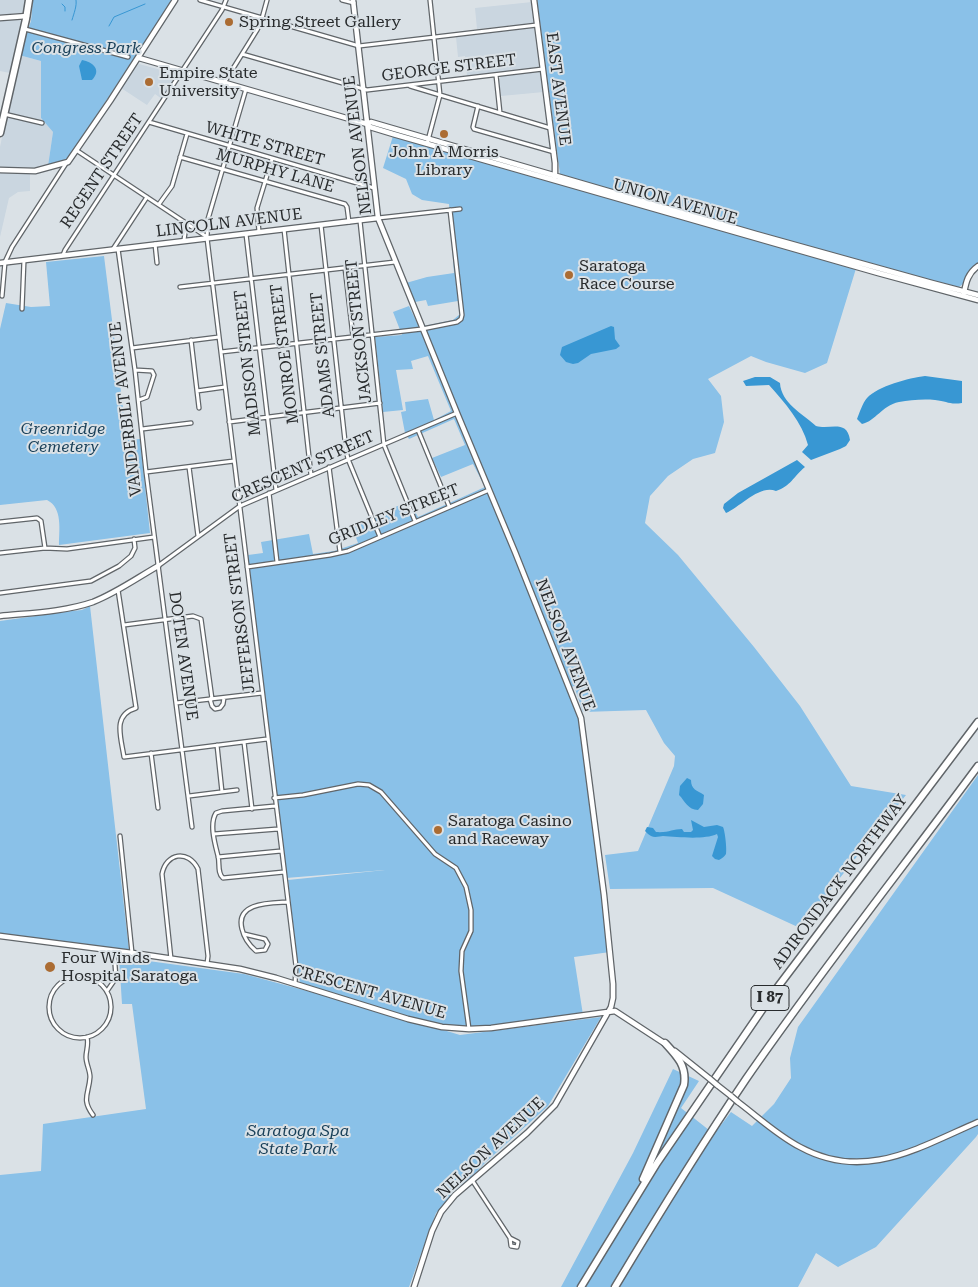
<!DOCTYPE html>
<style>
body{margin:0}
canvas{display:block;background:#dae1e6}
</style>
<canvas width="978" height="1287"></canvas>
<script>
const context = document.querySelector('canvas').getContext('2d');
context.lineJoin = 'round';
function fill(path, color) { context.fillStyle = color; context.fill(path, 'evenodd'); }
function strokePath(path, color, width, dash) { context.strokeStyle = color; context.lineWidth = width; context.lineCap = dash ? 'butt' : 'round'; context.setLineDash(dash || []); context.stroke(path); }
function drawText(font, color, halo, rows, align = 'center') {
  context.font = font + ' "Roboto Serif",serif'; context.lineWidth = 4; context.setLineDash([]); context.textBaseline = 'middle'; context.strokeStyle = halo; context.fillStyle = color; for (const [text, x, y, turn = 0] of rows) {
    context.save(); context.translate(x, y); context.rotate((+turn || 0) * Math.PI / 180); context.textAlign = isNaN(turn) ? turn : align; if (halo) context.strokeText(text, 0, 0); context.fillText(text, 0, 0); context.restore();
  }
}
fill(new Path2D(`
 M0 0H25L24 11 21 13 0 15Z
 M532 2 534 21 533 23 477 29 475 8Z
 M18 19 21 21 10 73 0 71V20Z
 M534 28 539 67 467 76 465 56 458 57 456 37Z
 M19 55 41 61V118L53 132 48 166 33 168 0 167V147Z
 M139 64 176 74 162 99 155 94 147 105 121 88 136 66Z
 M540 72 544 92 501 96 499 80 501 76Z
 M0 172 30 174V191L18 192 9 198 0 237Z`), '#cad6e0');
fill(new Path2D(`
 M33 0H171V2L75 148 66 159 48 166 53 132 41 118V61L19 55 31 21Z
 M537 0H978V263L971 269 963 284 959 287 858 262 827 363 805 373 766 362 751 356 708 379 721 396 724 422 715 453 693 459 668 476 650 496 645 523 678 555 754 647 800 706 851 786 906 795 800 928 713 888 610 889 605 855 638 851 674 766 675 756 664 743 646 710 583 712 574 686 569 688 581 718 610 952 574 957 583 1015 512 1026 458 1029 420 1023 460 1035 601 1017 548 1106 486 1162 436 1213 409 1287H0V1175L41 1171 43 1124 146 1109 132 1004H122L119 957 244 974 378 1010 300 983 288 880 385 870 286 878 248 555 263 553 261 542 309 534 313 554 334 551 358 543 352 526 409 501 418 517 485 487 473 464 441 477 432 458 465 445 454 419 409 439 405 433 401 412 406 411 405 402 428 399 434 420 451 411 428 356 411 361 413 369 396 370 403 410 383 412 375 337 402 335 393 312 409 306 419 327 453 320 460 314 458 301 428 306 426 300 415 302 406 283 427 277 454 273 449 204 422 200 412 194 406 179 383 168 393 136 558 183 560 174Z
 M104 256 127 440 140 439 150 533 59 545C59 530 63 508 47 500L0 505V329L6 303 31 307 50 306 46 262Z
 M90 606 129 950 0 935V621L72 611 82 610Z
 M978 775V1134L976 1137 876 1247 838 1267 816 1253 798 1287H561L633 1153 673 1069 699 1081 681 1108 714 1134 731 1112 752 1126 774 1104 791 1078 790 1058 798 1027Z`), '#8ac1e8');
fill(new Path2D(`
 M82 60C93 62 102 70 92 80H82L79 66Z
 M611 326 614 327 615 339 620 346 616 349 591 354 578 363 573 364 566 362 560 355 562 347Z
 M925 376 962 381V403C949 405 947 401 935 400 923 399 910 400 899 402 881 406 876 421 862 424L857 419C860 412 862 404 867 398 878 386 909 378 925 376Z
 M755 377H770L780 383C781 403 803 414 816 426 830 430 847 419 850 440L846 446 840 449 811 460 802 452 808 445C802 422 785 403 769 385L746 386 743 381Z
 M797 460 805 467C793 477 791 486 776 491 760 484 740 507 726 513L723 508 724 504 738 493Z
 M687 778 691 780C691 790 697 790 704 795L703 804 698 810C688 810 685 801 679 795L680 786Z
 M691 820 704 827 717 825 723 827C725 831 727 849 726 854 724 857 722 858 719 860L715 859 712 856 718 837 717 834C704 840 678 837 663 836 660 836 655 838 651 836 649 835 647 833 645 831L647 827 653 828 656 832C668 833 673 829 682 829L684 832H691L693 830Z`), '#3897d3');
strokePath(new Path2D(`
 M62 4 65 7V11
 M72 20C74 13 77 6 76 0
 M109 26 114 17 145 4`), '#3897d3', 1);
const street = new Path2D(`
 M200 0 359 46 537 25
 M342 0 354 3
 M25 29 128 57
 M242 54 367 90 543 69
 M496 75 500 113
 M224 83 257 30 261 22 267 0
 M410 86 550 128
 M246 89 208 219 207 238 296 966 295 984
 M478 106 473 127 474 129 554 152
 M4 114 42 123
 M149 122 374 188
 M427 144 440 95 430 0
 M76 150 207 237
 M180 157 345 204 347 207 349 222
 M159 204 172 186 187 134
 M378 218 460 209
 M360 221 384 445 415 521
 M321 225 346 450 348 459 380 537
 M284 229 311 475
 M259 232 257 208 272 159
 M246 234 276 490
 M184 240 185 233 188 225
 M155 244 157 263
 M113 249 147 197
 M118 249 135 370 146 472 192 827
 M63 255 65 250 222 10 226 0
 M345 268 353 337
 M180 287 395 262
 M2 296 5 262 12 247 67 162
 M22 309 24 260
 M278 333 279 346
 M191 340 199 408
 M132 348 219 337
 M221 352 422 329 457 322 461 319 462 315 450 210
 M135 370 152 371 154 375 147 397 139 400
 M197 391 225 387
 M229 422 380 403
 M142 429 191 423
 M418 430 449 506
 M189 467 198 536
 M329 467 340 552
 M146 472 234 461
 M269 493 277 562
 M0 522 37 518 41 521 45 548
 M0 553 45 548 67 549 154 537
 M158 566 240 506 457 413
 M247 567 330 555 348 551 489 490
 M118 590 136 708C112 715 121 737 124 757L267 739
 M0 593 91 581 119 566 131 556 135 548 134 539
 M124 625 193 616 201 619 212 699
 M210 699 212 706 215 709 220 708 223 704 224 698
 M176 703 262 693
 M244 742 252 809
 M217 745 222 792
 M151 753 158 808
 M189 796 237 790
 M274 798 303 795 358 784 369 785 381 792 435 854 456 868 466 887 471 910V931L462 951 461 971 469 1029
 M275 806 222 811 216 813C209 824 215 844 218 856 220 863 217 873 223 878L284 872
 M214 834 278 829
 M120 836 132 953
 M218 857 281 851
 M244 934 265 939 268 944 265 950 256 951C249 945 244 938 242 929 235 902 271 903 287 902
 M171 959 162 874C166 853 188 849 198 869L208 956 207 964
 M49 1007a31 31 0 1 1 62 0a31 31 0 1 1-62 0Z
 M107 991 116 978 114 951
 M87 1037C89 1045 86 1050 86 1057 86 1064 90 1070 90 1077 89 1094 81 1099 93 1115
 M472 1180 510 1238
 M510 1238 518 1242 517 1247 511 1246Z`);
const secondary = new Path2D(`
 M353 0 378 218 457 413 515 552 581 718 604 895 613 984V998L611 1007 555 1105 527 1133 455 1195 441 1212 432 1231 414 1287
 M534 0 555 163V177
 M0 18 27 16
 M139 58 367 124 370 127 393 134 878 273 978 300
 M367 124 371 122 756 234 932 283 978 295
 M0 170 35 171 68 162 110 101 175 0
 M0 263 378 218
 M964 293C966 282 968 273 978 266
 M0 616C30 613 64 612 93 602 116 593 137 578 158 566
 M0 936 140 954 240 969 276 978 408 1019 442 1027 469 1029 491 1028 615 1011 667 1045
 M675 1051 710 1079
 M717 1085 731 1096
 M738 1102C758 1117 777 1135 800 1147 864 1182 918 1148 978 1122`);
const highway = new Path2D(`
 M0 133 26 19 29 0
 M643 1179 684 1085C687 1066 677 1056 665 1043
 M581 1287 657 1163 777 988 978 722
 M615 1287C657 1217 700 1147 746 1079 820 972 901 870 978 766`);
strokePath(street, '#606569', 5.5);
strokePath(secondary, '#606569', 7);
strokePath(highway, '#606569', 9);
strokePath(street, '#fff', 3);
strokePath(secondary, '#fff', 4.5);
strokePath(highway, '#fff', 6);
const secondaryBridge = new Path2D(`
 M710 1079 717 1085
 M731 1096 738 1102`);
strokePath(secondaryBridge, '#606569', 7, []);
strokePath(secondaryBridge, '#fff', 4.5);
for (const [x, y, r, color] of [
 [229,22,5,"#ab6c33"],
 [149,82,5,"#ab6c33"],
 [444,134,5,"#ab6c33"],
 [569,275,5,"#ab6c33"],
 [438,830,5,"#ab6c33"],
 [50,967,6,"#ab6c33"]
]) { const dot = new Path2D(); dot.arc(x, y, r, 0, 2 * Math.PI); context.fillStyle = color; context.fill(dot); strokePath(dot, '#dae1e6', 2); }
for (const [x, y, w] of [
 [770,998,38]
]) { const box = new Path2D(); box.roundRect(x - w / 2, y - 12.5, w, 25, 4); context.fillStyle = '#dae1e6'; context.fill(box); strokePath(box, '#282b2d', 1); }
drawText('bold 15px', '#282b2d', null, [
 ["I 87",770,998]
]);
drawText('16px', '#282b2d', '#dae1e6', [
 ["Spring Street Gallery",239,22],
 ["Empire State",159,73],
 ["University",159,91],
 ["John A Morris",444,152,"center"],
 ["Library",444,170,"center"],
 ["Saratoga",579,266],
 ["Race Course",579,284],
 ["Saratoga Casino",448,821],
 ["and Raceway",448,839],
 ["Four Winds",61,958],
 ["Hospital Saratoga",61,976]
], 'left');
drawText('italic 16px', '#183f58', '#dae1e6', [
 ["Congress Park",86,48],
 ["Greenridge",63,429],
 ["Cemetery",63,447],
 ["Saratoga Spa",298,1131],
 ["State Park",298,1149]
]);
drawText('16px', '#282b2d', '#dae1e6', [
 ["GEORGE STREET",449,68,-7],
 ["EAST AVENUE",558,89,83],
 ["WHITE STREET",265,144,16],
 ["NELSON AVENUE",358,145,-97],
 ["REGENT STREET",102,171,-56],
 ["MURPHY LANE",275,171,16],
 ["UNION AVENUE",675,202,16],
 ["LINCOLN AVENUE",229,223,-7],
 ["JACKSON STREET",359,331,-96],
 ["MONROE STREET",285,354,-97],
 ["ADAMS STREET",323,355,-96],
 ["MADISON STREET",248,363,-96],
 ["VANDERBILT AVENUE",126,409,-97],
 ["CRESCENT STREET",303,467,-24],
 ["GRIDLEY STREET",394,515,-22],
 ["JEFFERSON STREET",240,613,-97],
 ["NELSON AVENUE",565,645,69],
 ["DOTEN AVENUE",183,656,82],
 ["ADIRONDACK NORTHWAY",840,882,-53],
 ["CRESCENT AVENUE",369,992,16],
 ["NELSON AVENUE",491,1148,-43]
]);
</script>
